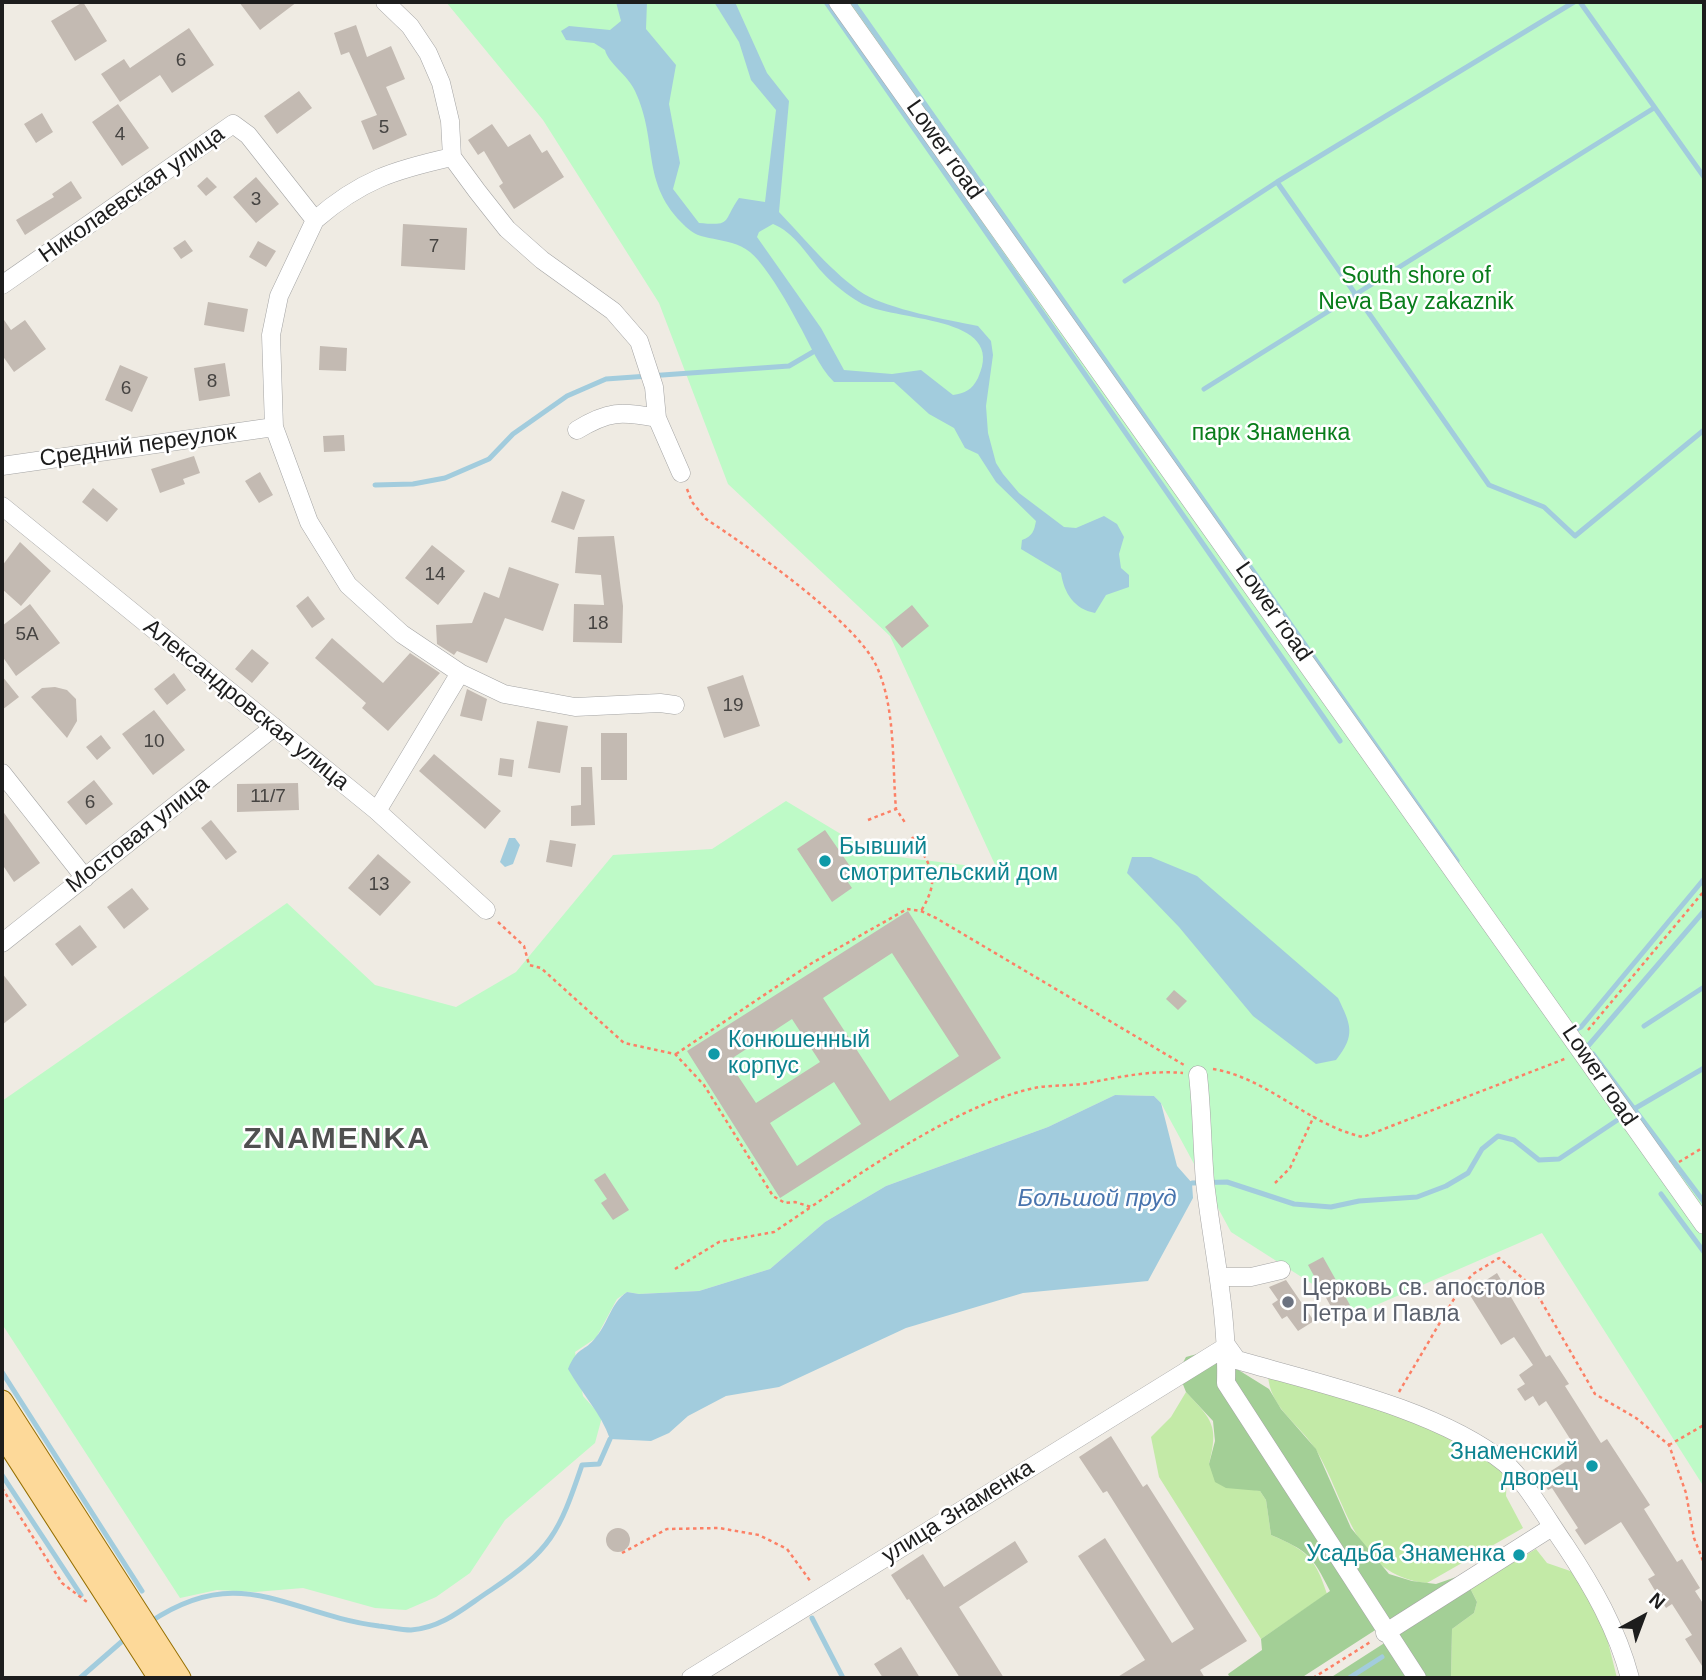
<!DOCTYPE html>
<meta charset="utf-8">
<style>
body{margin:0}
#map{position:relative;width:1706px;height:1680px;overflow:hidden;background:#efebe3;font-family:Arial,sans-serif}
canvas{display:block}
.frame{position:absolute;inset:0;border:4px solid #1d1d1d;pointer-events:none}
.north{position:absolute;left:1608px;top:1582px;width:70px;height:70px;-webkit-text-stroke:5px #fff;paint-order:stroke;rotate:41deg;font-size:19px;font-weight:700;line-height:28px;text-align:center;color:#1d1d1d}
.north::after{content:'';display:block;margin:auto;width:24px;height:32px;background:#1d1d1d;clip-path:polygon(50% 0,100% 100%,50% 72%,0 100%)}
</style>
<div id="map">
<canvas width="1706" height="1680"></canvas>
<div class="frame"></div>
<div class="north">N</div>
</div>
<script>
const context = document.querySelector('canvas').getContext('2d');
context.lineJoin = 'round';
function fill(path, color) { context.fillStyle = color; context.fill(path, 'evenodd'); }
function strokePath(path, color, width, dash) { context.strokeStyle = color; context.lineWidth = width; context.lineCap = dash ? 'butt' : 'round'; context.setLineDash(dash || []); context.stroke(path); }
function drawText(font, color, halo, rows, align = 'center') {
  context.font = font + ' Arial,sans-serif'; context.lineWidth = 5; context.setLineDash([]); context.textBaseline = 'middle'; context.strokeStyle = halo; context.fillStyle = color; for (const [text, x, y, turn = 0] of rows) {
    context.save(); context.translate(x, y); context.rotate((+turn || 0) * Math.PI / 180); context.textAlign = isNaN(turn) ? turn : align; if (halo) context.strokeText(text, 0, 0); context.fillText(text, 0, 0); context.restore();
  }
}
fill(new Path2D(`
 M1268 1374 1406 1416 1476 1447 1507 1474 1506 1496 1523 1528 1427 1583C1354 1576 1347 1501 1316 1450 1300 1424 1269 1408 1268 1374Z
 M1186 1392C1212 1420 1219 1425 1209 1464L1249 1489 1260 1491 1266 1500 1271 1535C1306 1550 1315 1557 1327 1594L1261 1639 1159 1477 1151 1437 1171 1417Z
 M1536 1549 1547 1563 1576 1573 1604 1626 1617 1678H1451L1452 1629 1474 1613 1477 1602 1470 1588Z`), '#c3eaa7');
fill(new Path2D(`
 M1208 1351 1269 1389 1281 1409 1316 1449 1351 1528 1389 1574 1412 1581 1436 1584 1459 1576 1301 1678H1230L1228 1674 1262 1650 1261 1639 1330 1591C1312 1555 1308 1551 1271 1535L1266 1500 1260 1491 1226 1488 1215 1482 1209 1464 1215 1441 1213 1421 1186 1392 1178 1372 1186 1357Z
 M1470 1588 1477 1602 1474 1613 1452 1629 1451 1678H1330Z`), '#a3cf96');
fill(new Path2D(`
 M446 2H1704V1487L1542 1233 1358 1313 1231 1232 1161 1103 1154 1096 1115 1095 1048 1127 886 1186 825 1222 770 1269 699 1291 639 1294 627 1292 617 1299 596 1338 575 1352 583 1396 602 1417 595 1443 505 1520 470 1573 436 1597 406 1610 375 1608 303 1588 255 1592 217 1590 180 1598 2 1324V1101L287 903 375 985 456 1007 516 972 613 855 712 849 786 801 874 854 997 869 890 636 728 484 659 303 543 120Z`), '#befac7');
fill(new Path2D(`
 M616 2H647L646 29 676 65 669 104 680 163 673 189 699 223C733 226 722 222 739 198L765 202 776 110 751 80 739 42 714 2H735L767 73 789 101 779 212C805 239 832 273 864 294 889 309 947 320 978 326L991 341 993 355 986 406 988 433 996 463 1003 474 1019 493 1064 527 1076 528 1104 516 1117 524 1124 537 1119 554 1121 568 1129 575V587L1106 595 1095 613C1074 609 1064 593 1061 573L1021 549 1022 540C1033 536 1034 531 1036 521L996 482 978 454 965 448 954 428 929 414 894 382H834C818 366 809 342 798 323 787 302 773 278 758 260 738 235 706 243 691 231 638 187 660 144 635 91 628 75 608 63 605 50L594 43 566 40 561 31 569 26 610 30 621 21ZM773 224C794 232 808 256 822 272 833 284 846 294 859 302 893 323 1009 313 978 378 972 390 965 393 953 395L921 370 892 374 844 370 821 328 757 237 759 232Z
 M509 838H515L520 845 513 864 505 867 500 862Z
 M1132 857H1151L1197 876 1338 998C1351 1025 1356 1035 1336 1060L1316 1064 1253 1016 1179 927 1127 873Z
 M1115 1095 1154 1096 1161 1103 1177 1166 1192 1183 1193 1198 1148 1281 1023 1293 906 1328 779 1387 726 1396 688 1416 669 1433 651 1441 610 1439C601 1413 582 1394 568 1369 578 1345 584 1353 596 1337 609 1322 610 1304 627 1292L639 1294 699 1291 770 1269 825 1222 886 1186 1048 1127Z`), '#a2ccdd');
strokePath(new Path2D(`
 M826 2 1340 741
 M853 2 1457 861
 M1580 2 1704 177
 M1277 182 1489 485 1544 507 1575 536 1704 430
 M1125 281 1277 182 1574 2
 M1204 389 1654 108
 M375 485 413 484 445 478 489 459 513 434 567 396 606 379 789 366 813 352
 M1644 1026 1704 987
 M1575 1030 1581 1027 1704 879
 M1588 1046 1704 911
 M1593 1054 1704 1202
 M1192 1183 1227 1182 1294 1204 1331 1207 1359 1201 1417 1197 1446 1186 1468 1173 1482 1149 1498 1136 1514 1140 1539 1160 1559 1159 1634 1109 1704 1068
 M1661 1194 1704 1252
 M2 1372 142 1591
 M2 1475 81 1595
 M812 1618 843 1678
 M150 1622C241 1561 287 1614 379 1626 389 1627 401 1630 411 1630 443 1628 466 1606 491 1590 551 1550 559 1533 582 1465L599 1464 610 1439
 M80 1678 127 1637
 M1349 1678 1382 1657`), '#a2ccdd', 5);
fill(new Path2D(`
 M83 2 107 41 75 61 51 21Z
 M239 2H297L260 30Z
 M356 25 367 57 391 46 405 79 386 87 407 135 373 150 361 121 377 115 349 52 341 55 334 33Z
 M189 28 214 65 172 93 160 75 120 102 101 74 124 59 130 68Z
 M299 91 312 108 277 134 264 116Z
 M118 104 149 148 122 166 92 122Z
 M42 113 53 132 36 143 24 124Z
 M492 124 508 147 530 134 542 153 547 150 564 177 514 209 499 186 503 183 484 151 478 155 468 140Z
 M207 177 217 187 206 196 197 186Z
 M256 177 279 204 256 223 233 197Z
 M71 181 82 198 25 235 16 220 54 197 52 194Z
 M403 224 467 228 465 270 401 266Z
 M185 240 193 251 181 259 173 248Z
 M258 241 276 251 266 267 249 257Z
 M208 302 248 309 244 332 204 325Z
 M2 317 11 330 25 320 46 349 14 372 2 355Z
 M320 346 347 348 346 371 319 370Z
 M225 363 230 396 199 401 194 368Z
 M120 365 148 377 132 412 105 400Z
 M344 435 345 451 324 452 323 436Z
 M194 456 200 473 183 479 185 484 160 493 151 469Z
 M260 472 273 495 259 503 245 481Z
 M93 488 118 509 107 522 82 502Z
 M562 491 585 500 574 530 551 522Z
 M614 536 623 606 622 643 573 642 574 604 604 605 601 575 575 573 578 537Z
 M20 542 51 571 21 606 2 589V566Z
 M432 545 465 571 438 605 405 578Z
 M509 567 559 584 543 631 505 618 487 663 457 651 454 655 437 644 436 625 472 623 484 592 499 598Z
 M308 596 325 619 312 628 296 606Z
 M30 604 60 643 16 676 2 656V626Z
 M912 605 929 626 902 648 885 627Z
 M332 638 383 683 410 653 440 673 388 731 362 708 366 703 315 658Z
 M252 649 269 663 252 683 235 669Z
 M174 673 186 690 167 705 154 689Z
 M743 675 760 726 724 738 707 687Z
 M2 676 19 697 2 710Z
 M55 687 67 690 76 699 77 721 67 738 31 697 42 688Z
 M467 689 487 699 482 721 460 716Z
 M154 710 185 750 153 775 122 734Z
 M537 721 568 726 560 773 528 768Z
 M601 733H627V780H601Z
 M101 735 111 748 97 760 86 747Z
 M434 754 501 811 485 829 419 771Z
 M500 758 514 760 512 777 498 775Z
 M581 767H592L595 825 571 826V806L581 805Z
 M94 780 113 804 86 825 67 802Z
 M298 783 299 810 237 812V784Z
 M2 810 40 863 14 882 2 864Z
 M211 820 237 852 226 860 201 828Z
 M825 830 854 872 845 878 852 888 832 902 797 849Z
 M550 840 576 844 572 867 546 862Z
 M378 854 411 882 380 916 348 888Z
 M132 888 149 909 124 929 107 907Z
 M908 911 1001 1058 780 1198 687 1051ZM892 953 959 1056 890 1101 823 998ZM792 1019 820 1062 756 1103 728 1061ZM834 1082 861 1124 797 1166 770 1123Z
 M80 925 97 947 72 966 55 944Z
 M2 973 27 1005 2 1025Z
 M1174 990 1187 1001 1178 1010 1166 999Z
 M605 1173 629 1210 613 1220 601 1203 607 1199 594 1180Z
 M1323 1257 1350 1305 1335 1314 1308 1265Z
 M1497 1273 1546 1357 1550 1355 1569 1384 1565 1386 1601 1443 1607 1439 1650 1505 1644 1509 1677 1562 1682 1559 1700 1588 1695 1591 1704 1605V1669L1685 1639 1692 1635 1672 1604 1666 1608 1654 1589 1648 1579 1655 1575 1621 1522 1585 1545 1575 1530 1578 1528 1552 1488 1548 1490 1540 1478 1579 1453 1546 1401 1539 1406 1533 1396 1525 1401 1517 1389 1525 1384 1519 1375 1533 1365 1514 1337 1501 1345 1468 1292Z
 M1286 1280 1314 1321 1298 1331 1287 1316 1282 1319 1272 1304 1278 1300 1269 1287Z
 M1111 1436 1143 1487 1147 1484 1247 1641 1200 1670 1205 1678H1116L1145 1660 1078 1556 1105 1538 1172 1643 1194 1629 1107 1491 1103 1493 1079 1457Z
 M606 1540a12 12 0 1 1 24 0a12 12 0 1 1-24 0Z
 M1015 1541 1028 1562 959 1607 1004 1678H960L909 1599 907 1600 891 1575 923 1554 944 1587Z
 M901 1647 920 1678H883L874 1664Z`), '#c3bab2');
const minor = new Path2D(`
 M385 2 410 26 428 53 441 83 450 121 452 157 477 191 507 229 542 260 613 311 639 341 654 387 657 418 681 473
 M838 2 1704 1225
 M315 220C361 180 394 170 452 157
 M2 285 233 124 248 135 315 220 279 296 271 335 274 427 309 522 348 585 402 634 460 673 504 694 575 707 660 703 675 705
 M577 430C608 411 621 411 657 418
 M2 466 274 427
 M2 506 377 811 486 910
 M2 773 85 878
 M377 811 460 673
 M2 943 274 727
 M1198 1075C1202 1110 1202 1146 1205 1182 1213 1252 1228 1311 1226 1383L1417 1678
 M1221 1277H1251L1281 1270
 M1227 1346 1237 1360C1320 1384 1438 1409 1505 1463 1524 1479 1550 1524 1565 1545 1593 1587 1617 1629 1630 1678
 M1385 1633 1552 1527
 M691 1678 1227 1346`);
const major = new Path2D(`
 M2 1401 180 1678
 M2 1434 159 1678`);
strokePath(minor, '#a4a4a4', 19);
strokePath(major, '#966f00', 23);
strokePath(new Path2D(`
 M687 489 692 502 706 519C750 548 854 620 876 665 896 707 892 764 896 809
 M868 820 896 809 906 824
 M912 837C932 867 941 878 921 911
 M498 922 524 946 529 965 541 968 624 1043 675 1054 704 1085 773 1196 785 1203 795 1202 811 1207C870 1166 969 1099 1040 1087 1056 1085 1072 1086 1088 1083 1119 1077 1151 1070 1183 1073
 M1588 1030 1704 891
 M676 1054 812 963 907 909 921 911 936 918 1184 1065
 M1213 1069C1268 1078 1308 1125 1363 1137L1567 1058
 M1679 1162 1704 1147
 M1275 1183 1290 1168 1314 1116
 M675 1269 719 1242 774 1232 811 1207
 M1399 1392 1461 1287 1473 1274 1499 1258 1533 1287 1595 1394 1636 1418 1669 1445 1686 1493 1694 1538 1704 1563
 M1669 1445 1704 1425
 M2 1488 62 1583 87 1602
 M622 1553 667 1529 719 1528 759 1535 787 1549 811 1582
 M1313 1678 1372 1641`), '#fc8066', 2.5, [3.5, 3.5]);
strokePath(minor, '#fff', 18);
strokePath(major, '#fdd999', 21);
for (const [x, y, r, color] of [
 [825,861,7,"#0f9aa8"],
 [714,1054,7,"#0f9aa8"],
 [1288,1302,7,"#6b7280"],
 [1592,1466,7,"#0f9aa8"],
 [1519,1555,7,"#0f9aa8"]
]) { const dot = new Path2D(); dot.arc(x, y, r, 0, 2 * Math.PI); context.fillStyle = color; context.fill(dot); strokePath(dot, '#fff', 2.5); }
drawText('19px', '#464442', null, [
 ["6",181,61],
 ["5",384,128],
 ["4",120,135],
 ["3",256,200],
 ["7",434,247],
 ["8",212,382],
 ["6",126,389],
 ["14",435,575],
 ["18",598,624],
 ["5А",27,635],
 ["19",733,706],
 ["10",154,742],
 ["11/7",268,797],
 ["6",90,803],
 ["13",379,885]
]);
drawText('23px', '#1d1d1d', '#fff', [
 ["Lower road",944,150,55],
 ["Николаевская улица",132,195,-35],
 ["Средний переулок",138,446,-8],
 ["Lower road",1273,612,55],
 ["Александровская улица",246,705,39],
 ["Мостовая улица",138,835,-38],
 ["Lower road",1599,1076,56],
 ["улица Знаменка",958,1512,-32]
]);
drawText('23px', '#097d1b', '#fff', [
 ["South shore of",1416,277],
 ["Neva Bay zakaznik",1416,303],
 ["парк Знаменка",1271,434]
]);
drawText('23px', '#0d838f', '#fff', [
 ["Бывший",839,848],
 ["смотрительский дом",839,874],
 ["Конюшенный",728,1041],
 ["корпус",728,1067],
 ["Знаменский",1578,1453,"right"],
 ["дворец",1578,1479,"right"],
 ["Усадьба Знаменка",1505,1555,"right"]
], 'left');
drawText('23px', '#5b616d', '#fff', [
 ["Церковь св. апостолов",1302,1289],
 ["Петра и Павла",1302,1315]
], 'left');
drawText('italic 24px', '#4874ae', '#fff', [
 ["Большой пруд",1097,1199]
]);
context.letterSpacing = '2px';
drawText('bold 30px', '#505050', '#fff', [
 ["ZNAMENKA",337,1140]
]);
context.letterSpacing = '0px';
</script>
